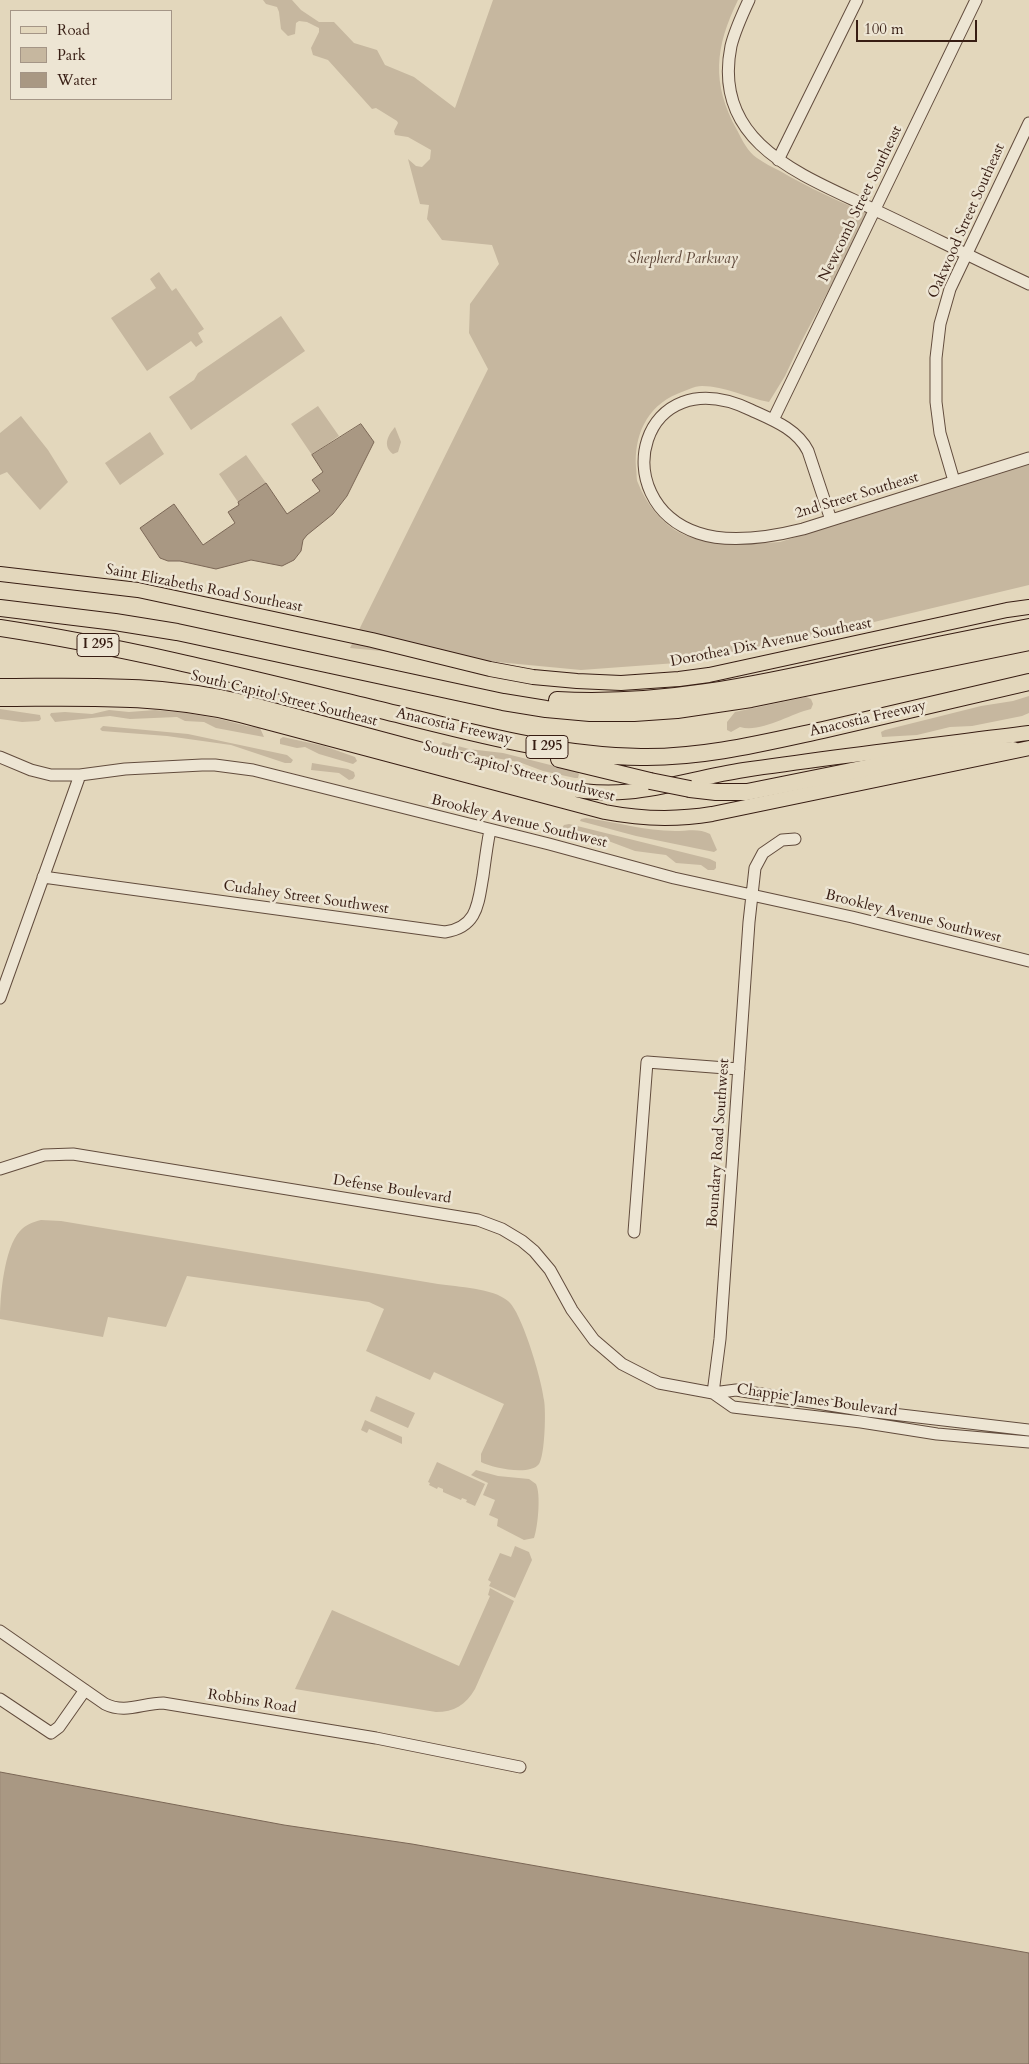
<!DOCTYPE html>
<style>
body{margin:0}
#map{position:relative;width:1029px;height:2064px;overflow:hidden;background:#e3d7bc;font-family:Cardo,serif}
canvas{display:block}
.legend{position:absolute;left:10px;top:10px;width:162px;height:90px;box-sizing:border-box;background:#ede5d3;border:1px solid #a49586;margin:0;padding:6px 9px;list-style:none;font-size:15px;color:#371d13}
.legend li{display:flex;align-items:center;gap:10px;height:25px}
.legend b{width:25px;border:1px solid #a49586}
.scale{position:absolute;left:856px;top:20px;width:121px;height:22px;box-sizing:border-box;border:2px solid #371d13;border-top:0;padding-left:6px;font-size:15px;line-height:18px;white-space:nowrap;color:#371d13;-webkit-text-stroke:4px #ede5d3;paint-order:stroke}
</style>
<div id="map">
<canvas width="1029" height="2064"></canvas>
<ul class="legend">
<li><b style="height:6px;background:#e3d7bc"></b>Road</li>
<li><b style="height:14px;background:#c6b79f"></b>Park</li>
<li><b style="height:14px;background:#a99883"></b>Water</li>
</ul>
<div class="scale">100 m</div>
</div>
<script>
const context = document.querySelector('canvas').getContext('2d');
context.lineJoin = 'round';
function fill(path, color) { context.fillStyle = color; context.fill(path, 'evenodd'); }
function strokePath(path, color, width, dash) { context.strokeStyle = color; context.lineWidth = width; context.lineCap = dash ? 'butt' : 'round'; context.setLineDash(dash || []); context.stroke(path); }
function drawText(font, color, halo, rows, align = 'center') {
  context.font = font + ' Cardo,serif'; context.lineWidth = 5; context.setLineDash([]); context.textBaseline = 'middle'; context.strokeStyle = halo; context.fillStyle = color; for (const [text, x, y, turn = 0] of rows) {
    context.save(); context.translate(x, y); context.rotate((+turn || 0) * Math.PI / 180); context.textAlign = isNaN(turn) ? turn : align; if (halo) context.strokeText(text, 0, 0); context.fillText(text, 0, 0); context.restore();
  }
}
fill(new Path2D(`
 M263 0H292L301 10 319 22H334L354 43 377 50 385 65 414 77 455 108 493 0H738C715 47 711 83 737 130 742 140 748 152 757 158 764 163 772 167 780 171 809 188 838 201 869 214L800 344 785 376 769 402C747 398 725 386 702 386 694 386 685 391 677 394 646 407 634 436 636 468 637 473 636 479 638 483 645 501 659 520 675 530 701 546 751 544 780 542L1029 464V585L761 649 690 662 581 670 350 648 488 369 469 333 470 304 499 264 492 245 442 240 427 219 429 205 420 204 408 159 416 166 422 167 430 159 431 150 408 137 395 135 394 131 398 123 397 121 376 108 372 109 328 60 313 55 311 48 319 32V28L307 22 299 21 296 23 295 34 288 36 281 29 279 12 277 7 266 4Z
 M159 272 172 291 176 288 204 329 198 333 203 342 196 347 191 341 147 371 111 318 156 288 150 279Z
 M281 316 305 351 191 430 169 397 194 380 198 373Z
 M318 406 339 436 312 455 291 424Z
 M21 416 48 450 68 482 40 510 7 472 0 475V433Z
 M395 427 401 442 398 452 393 454C382 446 388 435 395 427Z
 M150 432 164 454 120 485 105 463Z
 M246 455 266 483 238 502 219 474Z
 M1029 696V713L1022 716 972 726 950 727 917 735 882 737 881 732 885 730 981 706 1013 701Z
 M806 697 811 699 813 704 811 709C790 714 761 733 740 727L731 732 727 730V722L735 712Z
 M0 709 40 715 41 719 39 721 22 722 0 719Z
 M109 710 129 712 155 710 187 713 220 719 247 726 260 728 264 737 216 728 204 722 185 721 177 717 130 719 110 716 55 722 50 715 51 713 65 712 92 714Z
 M103 726 188 734 287 755 293 760 291 763H285L231 745 167 736 102 731 100 729Z
 M283 737 324 746 355 757 357 761 353 764 319 754 305 747 297 748 280 744V739Z
 M443 742 469 749 503 753 578 772 579 774 578 778H575L543 771 519 762 477 755 443 745 441 744Z
 M312 763 348 769 354 772 355 776 353 779 349 780 339 773 311 770Z
 M586 818C616 822 645 831 675 831 688 831 699 828 710 834L717 850 714 852 636 836 580 821 581 819Z
 M569 824 710 859 716 862V868L714 870H708L701 865 676 863 666 855 635 851 603 839 577 836 573 833 563 831 562 828 564 825Z
 M41 1220 61 1221 438 1284C458 1287 493 1288 508 1301 522 1312 542 1381 544 1400 546 1411 545 1455 539 1464 530 1476 492 1468 481 1462V1454L504 1404 434 1372 430 1380 366 1351 384 1309 369 1302 187 1276 166 1327 108 1317 103 1337 0 1319C0 1297 4 1248 20 1231 25 1225 33 1222 41 1220Z
 M376 1396 415 1413 408 1428 370 1411Z
 M365 1420 402 1437V1444L369 1429 367 1433 361 1430Z
 M437 1462 485 1484 475 1506 466 1502 467 1500 462 1498 461 1500 443 1492V1489L438 1487 437 1489 429 1485 430 1483 428 1482Z
 M476 1470 498 1476 529 1479 536 1484C541 1494 538 1527 534 1538L524 1540 497 1526 498 1519 489 1515 495 1500 483 1495 488 1483 471 1475Z
 M515 1546 529 1552 532 1560 515 1598 489 1586 491 1582 488 1580 500 1553 511 1557Z
 M490 1588 514 1601 475 1689C466 1705 454 1712 436 1712L295 1689 332 1610 459 1666 490 1596 488 1595Z`), '#c6b79f');
const water = new Path2D(`
 M361 424 374 442 347 496 333 514 307 535 303 540 301 551 294 560 282 566 251 560 216 569 180 561H168L160 558 140 528 174 504 203 545 235 523 228 512 239 505 238 502 266 483 287 514 320 491 312 480 323 472 312 455Z
 M0 1772 284 1825 412 1844 1029 1953V2064H0Z`);
fill(water, '#a99883');
strokePath(water, '#7b6756', 1);
const minor = new Path2D(`
 M749 0C742 15 735 30 731 46 711 145 805 176 875 210 926 234 977 260 1029 284
 M778 160 857 0
 M773 420 976 0
 M954 481 940 433 936 402V358L940 324 950 289 1029 123
 M831 520 808 451C797 429 773 420 751 410 640 357 604 501 698 533 730 544 771 537 803 529L1029 458
 M0 757 31 770 51 775H80L125 769 202 765H215L253 770 549 844 674 878 852 917 1029 961
 M43 877 445 932C478 927 478 903 483 876 485 861 487 845 490 830
 M0 998 80 775
 M0 1169 44 1155 73 1154 478 1220 502 1229 522 1241 534 1251 550 1270 572 1310 594 1340 622 1364 659 1383 713 1393 736 1390 867 1411 1029 1430
 M634 1232 647 1062 739 1069
 M713 1393 720 1339 749 922 755 868 763 853 782 840 795 839
 M713 1393 733 1407 861 1422 937 1434 1029 1442
 M0 1631 105 1704C125 1714 143 1703 163 1703L376 1738 520 1767
 M0 1699 51 1733 59 1727 85 1690`);
const major = new Path2D(`
 M0 574 138 590 372 640 490 669 533 677 577 681 621 683 679 679 709 675 1007 610 1029 607
 M0 686C84 686 160 682 243 702L561 787C628 803 679 780 744 770 839 756 934 745 1029 733
 M0 699C82 699 160 695 240 715L605 812C641 819 676 820 712 814L1029 748`);
const highway = new Path2D(`
 M0 608 115 622 177 632 503 702 546 709 590 713H634L677 710 751 699 1029 642
 M0 628C125 647 249 678 372 708 460 729 550 756 641 757 703 758 763 743 823 730 892 714 960 698 1029 682
 M557 700C658 706 756 685 854 663 912 650 971 638 1029 627
 M559 759 650 781
 M690 789 716 792H747L886 764 969 752 1013 750`);
strokePath(minor, '#624c3d', 13);
strokePath(major, '#371d13', 16);
strokePath(highway, '#371d13', 18);
strokePath(minor, '#ede5d3', 11);
strokePath(major, '#e3d7bc', 14);
strokePath(highway, '#e3d7bc', 16);
const highwayBridge = new Path2D(`
 M650 781 690 789`);
strokePath(highwayBridge, '#371d13', 18, []);
strokePath(highwayBridge, '#e3d7bc', 16);
for (const [x, y, w] of [
 [98,645,42],
 [547,747,42]
]) { const box = new Path2D(); box.roundRect(x - w / 2, y - 11.5, w, 23, 4); context.fillStyle = '#ede5d3'; context.fill(box); strokePath(box, '#371d13', 1); }
drawText('bold 14px', '#371d13', null, [
 ["I 295",98,645],
 ["I 295",547,747]
]);
drawText('15px', '#371d13', '#ede5d3', [
 ["Newcomb Street Southeast",861,204,-64],
 ["Oakwood Street Southeast",967,221,-66],
 ["2nd Street Southeast",857,496,-17],
 ["Saint Elizabeths Road Southeast",204,589,11],
 ["Dorothea Dix Avenue Southeast",771,643,-11],
 ["South Capitol Street Southeast",284,699,14],
 ["Anacostia Freeway",868,719,-13],
 ["Anacostia Freeway",454,727,13],
 ["South Capitol Street Southwest",519,772,15],
 ["Brookley Avenue Southwest",519,822,14],
 ["Cudahey Street Southwest",306,898,8],
 ["Brookley Avenue Southwest",913,917,14],
 ["Boundary Road Southwest",719,1143,-86],
 ["Defense Boulevard",392,1190,9],
 ["Chappie James Boulevard",817,1401,8],
 ["Robbins Road",252,1702,9]
]);
drawText('italic 15px', '#5b4436', '#ede5d3', [
 ["Shepherd Parkway",683,260]
]);
</script>
